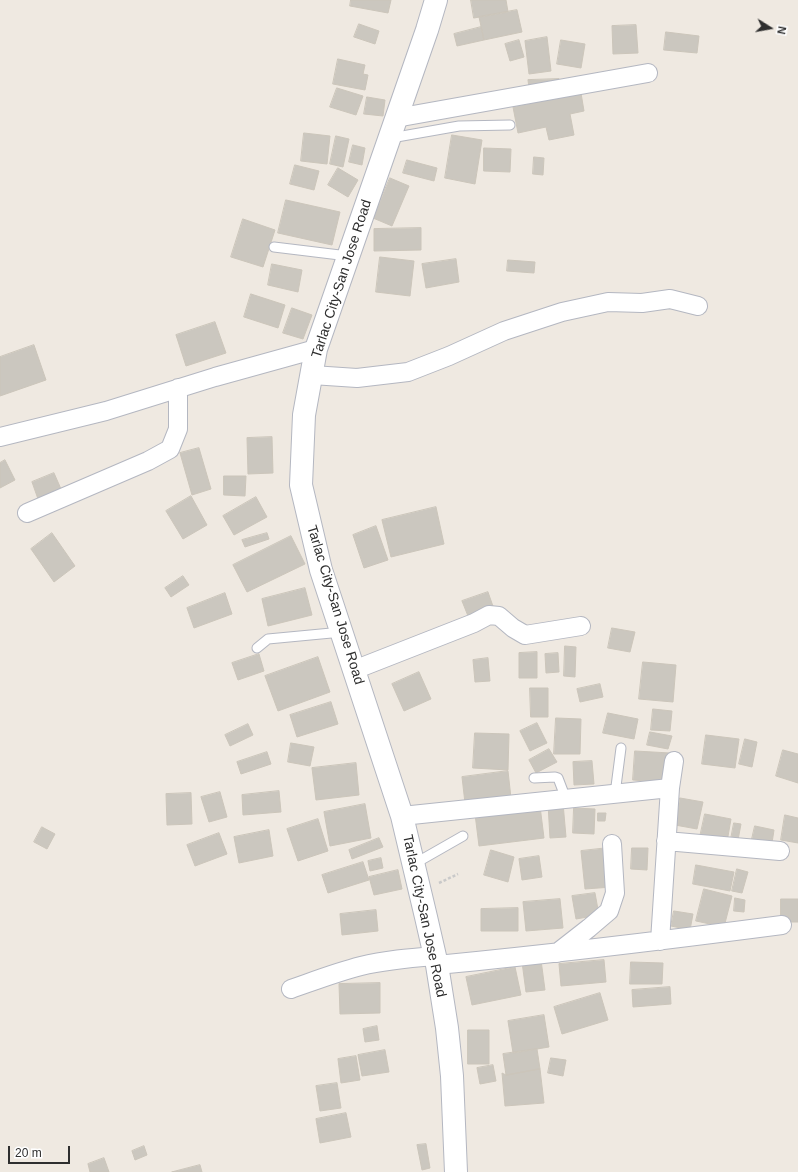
<!DOCTYPE html>
<style>
body{margin:0}
#map{position:relative;width:798px;height:1172px;overflow:hidden;background:#efe9e1;font-family:Arial,sans-serif}
canvas{display:block}
.north{position:absolute;left:750px;top:8px;width:40px;height:40px;-webkit-text-stroke:3px #fff;paint-order:stroke;rotate:101deg;font-size:11px;font-weight:700;line-height:16px;text-align:center;color:#2e2e2e}
.north::after{content:'';display:block;margin:auto;width:14px;height:18px;background:#2e2e2e;clip-path:polygon(50% 0,100% 100%,50% 72%,0 100%)}
.scale{position:absolute;left:8px;top:1146px;width:62px;height:18px;box-sizing:border-box;border:2px solid #2e2e2e;border-top:0;padding-left:5px;font-size:12px;line-height:14px;white-space:nowrap;color:#2e2e2e;-webkit-text-stroke:3px #fff;paint-order:stroke}
</style>
<div id="map">
<canvas width="798" height="1172"></canvas>
<div class="north">N</div>
<div class="scale">20 m</div>
</div>
<script>
const context = document.querySelector('canvas').getContext('2d');
context.lineJoin = 'round';
function fill(path, color) { context.fillStyle = color; context.fill(path, 'evenodd'); }
function strokePath(path, color, width, dash) { context.strokeStyle = color; context.lineWidth = width; context.lineCap = dash ? 'butt' : 'round'; context.setLineDash(dash || []); context.stroke(path); }
function drawText(font, color, halo, rows, align = 'center') {
  context.font = font + ' Arial,sans-serif'; context.lineWidth = 3.5; context.setLineDash([]); context.textBaseline = 'middle'; context.strokeStyle = halo; context.fillStyle = color; for (const [text, x, y, turn = 0] of rows) {
    context.save(); context.translate(x, y); context.rotate((+turn || 0) * Math.PI / 180); context.textAlign = isNaN(turn) ? turn : align; if (halo) context.strokeText(text, 0, 0); context.fillText(text, 0, 0); context.restore();
  }
}
const building = new Path2D(`
 M351 0H391L388 13 350 6Z
 M471 0H506L508 12 474 18Z
 M517 10 522 32 484 40 479 17Z
 M359 24 379 31 375 44 354 37Z
 M636 25 638 53 613 54 612 26Z
 M481 27 484 40 457 46 454 34Z
 M666 32 699 36 697 53 664 50Z
 M547 37 551 71 529 74 525 41Z
 M519 40 524 57 510 61 505 44Z
 M561 40 585 44 581 68 557 64Z
 M338 59 365 65 363 74 368 75 365 90 333 84Z
 M559 79V87L529 88 528 80Z
 M337 88 363 96 356 115 330 107Z
 M581 93 584 111 570 114 574 135 549 140 546 127 518 133 513 107Z
 M367 97 385 100 383 116 364 114Z
 M304 133 330 136 327 164 301 161Z
 M452 135 482 140 475 184 445 178Z
 M336 136 349 139 343 167 330 164Z
 M353 145 365 148 362 165 349 162Z
 M484 148 511 149 510 172 484 171Z
 M534 157 544 158 543 175 533 174Z
 M407 160 437 168 434 181 403 173Z
 M295 165 319 171 314 190 290 184Z
 M338 168 358 180 348 197 328 185Z
 M390 178 409 186 392 226 373 218Z
 M286 200 340 212 332 245 278 233Z
 M243 219 275 230 263 267 231 257Z
 M421 228V250L374 251V229Z
 M380 257 414 261 410 296 376 292Z
 M456 259 459 282 426 288 422 264Z
 M508 260 535 262 534 273 507 271Z
 M272 264 302 270 298 292 268 285Z
 M251 294 285 305 278 328 244 317Z
 M292 308 312 315 303 339 283 333Z
 M215 322 226 353 186 366 176 335Z
 M34 345 46 380 0 396V357Z
 M272 437 273 473 248 474 247 438Z
 M199 448 211 489 192 495 180 453Z
 M5 460 15 480 0 488V463Z
 M54 473 61 489 38 499 32 482Z
 M224 476H246L245 496 224 495Z
 M191 496 207 525 183 539 166 511Z
 M256 497 267 517 234 535 223 516Z
 M436 507 444 544 391 557 382 520Z
 M376 526 388 560 364 568 353 535Z
 M52 533 75 566 54 582 31 549Z
 M267 533 269 539 245 547 242 540Z
 M291 536 305 564 247 592 233 565Z
 M183 576 189 585 171 597 165 588Z
 M305 588 312 615 268 626 262 599Z
 M488 592 495 612 470 621 462 601Z
 M225 593 232 614 194 628 187 608Z
 M612 628 635 632 630 652 608 648Z
 M565 646 576 647 575 677 564 676Z
 M537 652V678H519V653Z
 M558 653 559 672 546 673 545 654Z
 M259 654 264 671 238 680 232 663Z
 M318 657 330 692 278 711 265 676Z
 M488 658 490 681 475 682 473 660Z
 M643 662 676 665 673 702 639 699Z
 M419 672 431 699 404 711 392 684Z
 M600 684 603 697 580 702 577 689Z
 M530 688H548V717H531Z
 M331 702 338 724 297 737 290 715Z
 M653 709 672 711 670 731 651 730Z
 M608 713 638 719 634 739 603 733Z
 M556 718 581 719 580 754H554Z
 M537 723 547 743 530 751 520 731Z
 M248 724 253 735 230 746 225 735Z
 M650 732 672 736 668 749 647 745Z
 M475 733 509 734 508 770 473 768Z
 M706 735 739 739 735 768 702 764Z
 M745 739 757 742 752 767 739 764Z
 M291 743 314 747 310 766 288 762Z
 M549 749 557 762 536 773 529 760Z
 M783 750 798 754V783L776 776Z
 M635 751 670 753 669 783 633 780Z
 M267 752 271 764 241 774 237 762Z
 M592 761 594 784 574 785 573 762Z
 M356 763 359 795 316 800 312 768Z
 M508 771 511 798 465 803 462 777Z
 M279 791 281 812 243 815 242 795Z
 M220 792 227 817 209 822 201 797Z
 M191 793 192 824 167 825 166 794Z
 M680 798 703 802 697 829 675 825Z
 M563 803 566 837 550 838 548 804Z
 M365 804 371 838 330 846 324 812Z
 M540 806 544 838 479 846 475 814Z
 M574 808 595 809 594 834 573 833Z
 M598 813H606L605 821H598Z
 M705 814 731 819 727 842 700 837Z
 M785 815 798 818V843L781 840Z
 M318 819 328 851 298 861 287 829Z
 M734 823 741 824 738 840 731 839Z
 M755 826 774 830 772 843 752 839Z
 M42 827 55 834 47 849 34 842Z
 M269 830 273 856 239 863 234 837Z
 M219 833 227 854 195 866 187 845Z
 M379 838 383 847 352 859 349 850Z
 M608 848 612 887 585 889 581 851Z
 M632 848H648L647 870 631 869Z
 M491 850 514 857 508 882 484 875Z
 M539 856 542 877 522 880 519 859Z
 M381 858 383 868 370 871 368 861Z
 M363 862 369 880 328 893 322 875Z
 M696 865 734 872 730 891 693 884Z
 M737 869 748 872 742 893 732 891Z
 M398 870 402 889 374 895 369 877Z
 M704 889 732 896 724 927 696 921Z
 M595 893 599 915 576 919 572 896Z
 M735 898 745 900 744 912 734 911Z
 M560 899 563 928 526 931 523 902Z
 M781 899H798V922H781Z
 M518 908V931H481V909Z
 M376 910 378 931 342 935 340 914Z
 M674 911 693 914 690 930 671 926Z
 M541 960 545 990 526 992 522 962Z
 M604 960 606 982 561 986 559 964Z
 M631 962 663 963 662 984H630Z
 M515 967 521 995 472 1005 466 977Z
 M380 983V1013L340 1014 339 984Z
 M670 987 671 1004 633 1007 632 990Z
 M600 993 608 1020 562 1034 554 1007Z
 M544 1015 549 1047 513 1053 508 1021Z
 M377 1026 379 1040 365 1042 363 1029Z
 M468 1030H489V1064H468Z
 M537 1049 540 1069 506 1075 503 1054Z
 M385 1050 389 1072 362 1076 358 1055Z
 M356 1056 360 1080 341 1083 338 1059Z
 M551 1058 566 1060 563 1076 548 1073Z
 M493 1065 496 1081 480 1084 477 1068Z
 M540 1069 544 1103 505 1106 502 1073 506 1075Z
 M337 1083 341 1108 320 1111 316 1086Z
 M346 1113 351 1137 320 1143 316 1119Z
 M426 1144 430 1168 422 1170 417 1145Z
 M144 1146 147 1155 135 1160 132 1151Z
 M104 1158 109 1172H90L88 1164Z
 M200 1165 202 1172H172Z`);
fill(building, '#cbc7bf');
strokePath(building, '#cbc5ba', 1);
const lane = new Path2D(`
 M391 138 459 126 510 125
 M274 247 348 256
 M257 648 268 639 342 632
 M534 778 555 777 558 778 566 799
 M615 794 621 748
 M414 864 463 836`);
const street = new Path2D(`
 M396 118 648 73
 M312 375 357 378 408 372 449 356 504 331 562 312 608 302 642 303 670 299 698 306
 M0 437 106 411 215 377 316 349
 M27 513 148 461 170 449 178 429V388
 M354 670 474 623 489 615 499 616 513 628 525 635 581 626
 M402 816 670 788
 M666 841 780 851
 M660 941 670 788 674 761
 M557 953 589 928 609 911 615 893 612 844
 M437 965C552 954 667 940 782 925
 M291 989C314 981 337 972 361 966 385 960 410 958 435 956`);
const secondary = new Path2D(`
 M436 0 427 30 316 349 304 415 301 485 321 570 402 816 426 917 437 965 447 1028 452 1076 456 1172`);
strokePath(lane, '#b4b7c1', 11);
strokePath(street, '#b4b7c1', 20);
strokePath(secondary, '#b4b7c1', 24);
strokePath(new Path2D(`
 M439 883 458 874`), '#c9c9c9', 2.5, [3, 2]);
strokePath(lane, '#fff', 9);
strokePath(street, '#fff', 18);
strokePath(secondary, '#fff', 22);
drawText('14px', '#2e2e2e', '#fff', [
 ["Tarlac City-San Jose Road",342,279,-72],
 ["Tarlac City-San Jose Road",335,605,73],
 ["Tarlac City-San Jose Road",424,916,78]
]);
</script>
